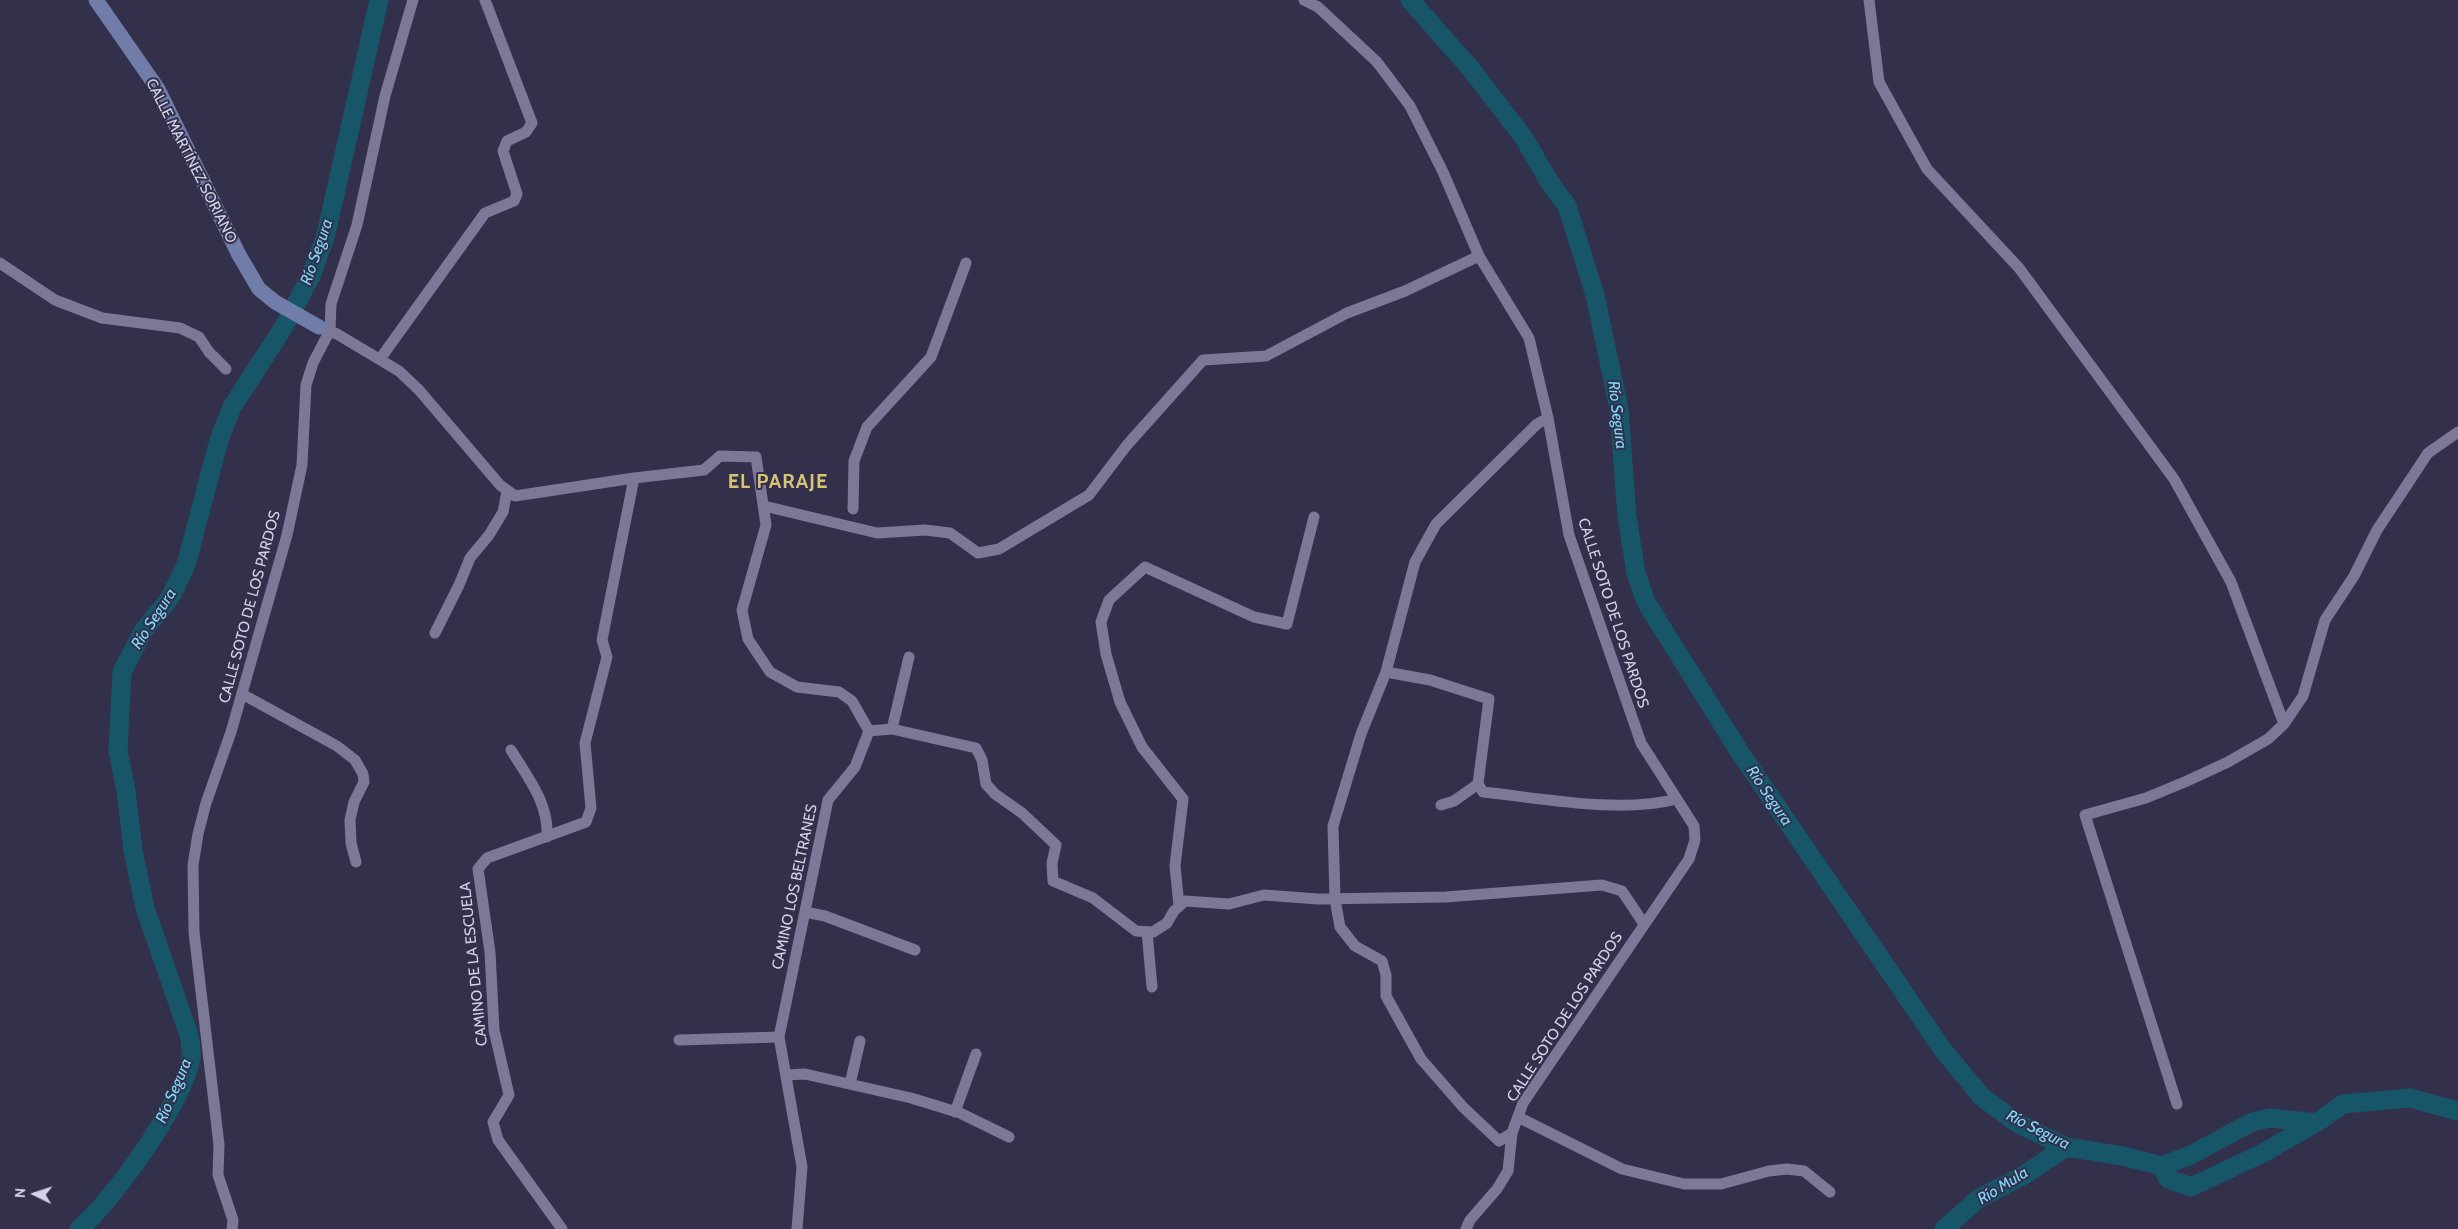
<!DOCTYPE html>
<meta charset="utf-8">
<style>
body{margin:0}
#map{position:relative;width:2458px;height:1229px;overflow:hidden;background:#33304c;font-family:Cabin,sans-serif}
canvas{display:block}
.north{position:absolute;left:10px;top:1169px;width:50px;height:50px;-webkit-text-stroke:4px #33304c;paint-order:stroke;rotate:274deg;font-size:14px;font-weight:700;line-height:20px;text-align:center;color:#d4d3e5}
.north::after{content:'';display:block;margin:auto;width:18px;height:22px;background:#d4d3e5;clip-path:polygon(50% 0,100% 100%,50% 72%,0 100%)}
</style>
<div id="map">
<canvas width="2458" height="1229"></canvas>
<div class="north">N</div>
</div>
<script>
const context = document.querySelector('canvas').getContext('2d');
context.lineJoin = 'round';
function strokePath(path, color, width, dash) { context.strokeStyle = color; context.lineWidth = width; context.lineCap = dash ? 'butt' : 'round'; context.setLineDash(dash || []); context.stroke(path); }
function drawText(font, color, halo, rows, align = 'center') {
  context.font = font + ' Cabin,sans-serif'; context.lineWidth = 4; context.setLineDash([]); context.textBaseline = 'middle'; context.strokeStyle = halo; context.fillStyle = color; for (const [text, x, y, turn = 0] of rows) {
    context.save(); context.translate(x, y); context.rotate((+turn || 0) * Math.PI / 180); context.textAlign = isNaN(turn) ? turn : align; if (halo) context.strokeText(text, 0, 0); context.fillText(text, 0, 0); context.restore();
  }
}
strokePath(new Path2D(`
 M1410 0 1471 69 1524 138 1550 183 1567 206 1595 295 1619 409 1627 517 1636 573 1646 602 1739 751 1943 1050 1982 1097 2017 1123 2066 1147 2123 1156 2162 1166 2168 1179 2191 1187 2265 1152 2322 1119 2343 1104 2410 1098 2458 1111
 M2162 1166 2191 1155 2252 1122 2270 1118 2316 1123
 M79 1229C113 1201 183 1102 191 1058 192 1051 190 1042 189 1035L145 908 133 850 126 791 118 750 122 672 144 630 170 598 186 565 219 440 232 407 283 328 311 276 326 234 379 0
 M1944 1229 1978 1199 2024 1175 2066 1147`), '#175669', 19);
strokePath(new Path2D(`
 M1304 0 1318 7 1377 62 1410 106 1443 172 1479 256 1529 338 1548 418 1569 535 1641 743 1694 826 1695 840 1689 859 1523 1103 1512 1133 1508 1171 1497 1189 1470 1220 1466 1229
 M1869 0 1879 82 1927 169 2019 268 2174 479 2231 582 2284 724
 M0 263 55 300 102 318 180 328 199 337 209 352 226 369
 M319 327 337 334 399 371 419 390 500 485 515 496 634 478 704 470 720 456 756 457 766 525 742 610 748 639 770 672 797 687 839 692 852 701 869 731 855 767 828 800 779 1037 802 1167 797 1229
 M380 359 485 213 514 201 517 194 503 151 507 141 526 132 532 123 485 0
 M764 506 877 533 925 530 950 533 978 553 999 549 1089 495 1127 445 1203 360 1266 356 1347 313 1405 291 1479 256
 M853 509 854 461 867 427 931 357 966 263
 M435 633 459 585 470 558 489 535 503 512 507 491
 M1386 672 1415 562 1436 524 1537 424 1548 418
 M242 694 337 746 355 760 363 774 364 782 354 802 350 820 351 843 356 862
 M892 729 909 657
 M869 731 892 729 976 748 982 760 986 784 995 794 1022 813 1056 845 1052 863 1053 881 1093 898 1136 931 1153 932 1167 923 1174 911 1185 901 1229 904 1264 895 1318 899 1446 897 1602 885 1622 891 1644 924
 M511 750C528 778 549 803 547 837
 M1441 805 1454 801 1478 784
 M1179 906 1175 866 1183 799 1142 747 1120 702 1106 654 1101 622 1109 600 1145 567 1254 617 1287 624 1314 517
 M805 912 825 916 915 950
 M1147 932 1152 987
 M679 1040 779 1037
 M786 1075 805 1074 911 1098 960 1113 1009 1137
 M850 1084 860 1041
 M2177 1104 2085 815 2146 798 2187 781 2228 762 2268 739 2284 724 2303 696 2325 620 2354 576 2377 530 2428 453 2458 432
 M955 1112 976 1054
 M1518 1117 1622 1169 1684 1184H1721L1769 1171 1787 1169 1804 1171 1830 1192
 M1512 1133 1499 1141 1463 1107 1421 1059 1386 996V975L1382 961 1355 946 1340 927 1335 899 1333 826 1361 734 1386 672 1430 680 1489 699 1478 784 1483 792C1541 798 1620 814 1677 799
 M232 1229 233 1220 218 1175 219 1145 194 932 193 865 198 834 206 803 231 732 287 535 302 465 306 385 313 363 330 330 331 304 357 225 385 96 413 0
 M562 1229 498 1140 493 1122 509 1095 494 1030 490 952 478 869 487 858 586 822 591 808 585 743 607 657 602 640 634 478`), '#7b7898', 11);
strokePath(new Path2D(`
 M96 0 158 89 239 255 259 289 275 302 319 327`), '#707da8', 15);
drawText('15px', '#d4d3e5', '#33304c', [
 ["CALLE MARTÍNEZ SORIANO",191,161,63],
 ["CALLE SOTO DE LOS PARDOS",250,607,-75],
 ["CALLE SOTO DE LOS PARDOS",1613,613,72],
 ["CAMINO LOS BELTRANES",795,887,-78],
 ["CAMINO DE LA ESCUELA",474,964,-96],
 ["CALLE SOTO DE LOS PARDOS",1565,1017,-57]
]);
drawText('italic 16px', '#7edafb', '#33304c', [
 ["Río Segura",317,252,-71],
 ["Río Segura",1617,415,83],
 ["Río Segura",154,619,-57],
 ["Río Segura",1769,796,56],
 ["Río Segura",174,1091,-67],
 ["Río Segura",2038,1130,27],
 ["Río Mula",2003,1186,-32]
]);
context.letterSpacing = '1px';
drawText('bold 20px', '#d6c376', '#33304c', [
 ["EL PARAJE",778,482]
]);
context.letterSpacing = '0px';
</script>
